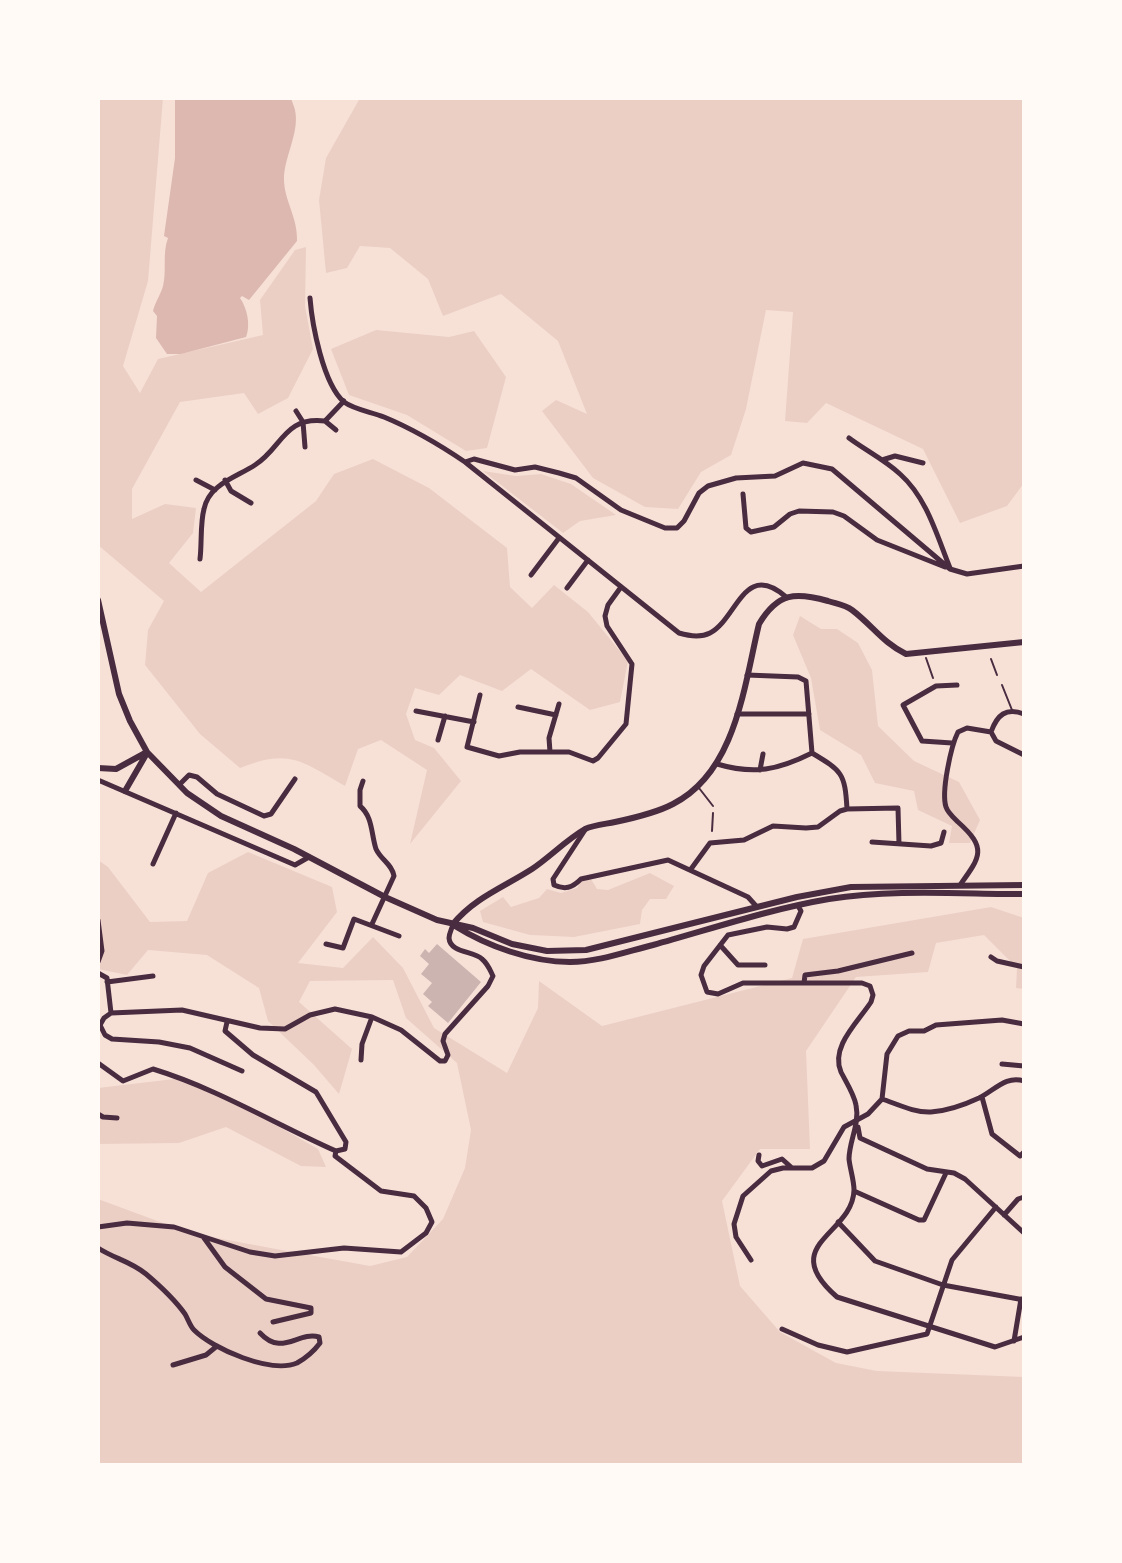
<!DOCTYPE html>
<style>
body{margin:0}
#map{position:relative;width:1122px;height:1563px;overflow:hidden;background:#f7e1d7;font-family:"Exo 2",sans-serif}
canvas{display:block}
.frame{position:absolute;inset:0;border:100px solid #fffaf5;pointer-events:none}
</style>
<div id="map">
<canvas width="1122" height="1563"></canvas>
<div class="frame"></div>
</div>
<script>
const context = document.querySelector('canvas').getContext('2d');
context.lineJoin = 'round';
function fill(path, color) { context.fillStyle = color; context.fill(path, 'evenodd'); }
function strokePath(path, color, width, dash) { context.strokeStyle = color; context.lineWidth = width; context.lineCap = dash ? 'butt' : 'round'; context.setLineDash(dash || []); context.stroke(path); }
fill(new Path2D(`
 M98 98H163L148 281 123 366 140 393 158 359 263 335 260 300 295 250 306 247 305 306 313 349 288 398 258 414 244 393 180 402 132 489V519L165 504 196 508 193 533 169 563 201 592 316 501 334 474 373 459 429 488 507 548 510 587 532 608 554 585 588 612 628 661 620 702 590 710 531 669 502 691 460 675 439 695 415 688 406 714 415 740 434 748 461 781 410 844 427 770 381 740 358 749 345 786C302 761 289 748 240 768L200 734 145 665 148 630 164 601 98 545Z
 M360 98H1024V483L1007 506 960 523 923 449 826 403 807 423 785 421 793 312 766 310 746 409 731 455 701 472 678 509 645 507 593 478 542 411 556 400 587 414 558 341 501 294 443 316 428 279 390 248 360 246 347 268 326 273 319 200 326 158Z
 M376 330 449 337 474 331 506 377 487 448 466 451 407 415 349 395 331 349Z
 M483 471 516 476 541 474 571 484 616 515 580 521 563 533Z
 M800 616 821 629H837L858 643 872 670 878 726 914 761 959 782 980 820 970 843H949L952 826 918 810 914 791 875 783 861 755 820 730 811 678 793 635Z
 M248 852 332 887 337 912 298 963 343 968 373 937 403 968 434 1028 507 1073 538 1008 539 981 602 1026 792 978 803 939 991 907 1024 918V989L1016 988 1017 968 984 935 936 943 928 972 856 977 806 1051 810 1149H760L722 1201 740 1286 780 1332 836 1363 877 1371 1024 1377V1465H98V1199L190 1233 276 1249 370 1266 407 1257 443 1219 465 1168 471 1130 457 1063 406 1018 393 980 310 981 299 1002 352 1049 339 1094 314 1065 268 1021 259 988 207 955 148 950 127 975 98 969V860L108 867 150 922 187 921 208 873Z
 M650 873 674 886 666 899H650L642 910 640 924 574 937 530 935 483 922 480 911 503 897 511 907 539 898 547 889 561 893 577 888 581 881 591 879 597 889 608 890Z
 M174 1079 236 1102 318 1149 326 1167 301 1166 226 1127 179 1143 98 1144V1088Z`), '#ebcfc5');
fill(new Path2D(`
 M175 98H291C292 102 294 106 295 110 300 132 284 157 284 179 284 201 298 217 297 241L249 300 242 296 240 298C247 308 251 325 246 337L181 354H167L156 338 157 316 153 311C155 302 161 294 163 286 167 270 162 254 168 238L164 236 175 158Z`), '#dcb8b0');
fill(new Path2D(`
 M437 944 481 982 448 1023 428 1006 432 1002 423 994 432 983 421 974 429 964 420 956 425 949 429 953Z`), '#ccb4b1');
strokePath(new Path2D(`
 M926 658 933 678
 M712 831 713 813`), '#4a2c40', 2);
strokePath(new Path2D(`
 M991 659 997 675
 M1002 685 1012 710
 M699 788 713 806`), '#4a2c40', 2);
strokePath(new Path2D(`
 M310 298C312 324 323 384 344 402 355 410 372 412 384 417 413 429 440 445 465 462L679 633C689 636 700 638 710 633 737 619 744 560 786 597
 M296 411 303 422 305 447
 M325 421 336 430
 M849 438C865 450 885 460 900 474 927 498 937 536 950 568
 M882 460 895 456 923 463
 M465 462 474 459 515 470 535 467 559 473 576 478 621 510 665 528H677L684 521 699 493 708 486 736 478 775 476 803 463 832 469 950 569 967 574 1024 566
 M196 480 215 490
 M225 480 231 491 251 503
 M743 494 746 528 751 532 774 527 790 514 799 511 833 512 844 516 877 540 945 567
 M200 559C202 543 200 524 204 509 209 484 237 477 255 465 282 448 284 416 325 421L344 401
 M531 575 559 538
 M567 588 588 560
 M747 675 798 677 806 681 812 753
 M480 695 467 747 499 756 520 752H569L593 761 598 758 626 724 632 664 607 626 605 616 608 605 621 587
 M518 707 556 715
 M416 711 474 722
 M737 714H809
 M1024 714C1006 707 997 715 991 732L996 741 1024 755
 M438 740 445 716
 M952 743 922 741 903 705 936 686 957 685
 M550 752 549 738 559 704
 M760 770 763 754
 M98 780 295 865 309 857
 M363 781 360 790V806C373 817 371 834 376 849 381 860 392 864 394 876L372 924
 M179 785 189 775 197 777 217 794 264 816 271 814 295 779
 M847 809 898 808 899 844
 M585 830 553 879 554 885C565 890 572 888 581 879L668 860 748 897 757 907
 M872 842 931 846 941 843 944 832
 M153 864 176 813
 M691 869 710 843 744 840 773 826 806 828 818 827 840 811 847 809C845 773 842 771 812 753 778 770 754 775 717 764
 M960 885C981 856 987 848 958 822 954 818 948 813 946 807 941 792 951 746 958 732L967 728 991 732
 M798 906 801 911 794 927 787 929 767 927 728 935 704 966 701 975 707 992 718 994 743 983H862L870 986 873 995 871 1002C858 1022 830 1047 841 1072 846 1082 854 1094 856 1105 860 1124 849 1141 849 1159 850 1169 854 1180 854 1190 853 1235 776 1244 837 1297L995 1347 1024 1337
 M98 920 102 951 98 962
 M326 944 343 948 354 919 399 936
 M720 945 738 965H765
 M991 957 997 961 1024 967
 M98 973 107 978 111 1013
 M107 982 153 976
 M804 983 805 975 838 971 912 953
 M227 1022 225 1031 253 1055 316 1092 346 1142 345 1149 336 1151
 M361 1060 362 1044 372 1017
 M98 1063 123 1081 153 1069C218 1089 275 1124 336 1151L335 1156 381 1191 414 1196 426 1208 432 1222 426 1233 401 1252 344 1248 275 1256 250 1252 174 1227 127 1223 98 1227
 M1002 1064 1024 1066
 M242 1071 190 1048 159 1042 112 1039 105 1035 100 1025 104 1018 111 1013 182 1010 260 1028 285 1029 310 1015 335 1009 372 1017 401 1030 440 1061H445L448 1055 443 1041 445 1034 488 986 493 976C490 970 488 964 482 959 474 951 450 953 449 938 449 933 452 929 453 924
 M982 1097 992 1134 1020 1156 1024 1152
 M882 1099C897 1104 915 1113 931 1112 947 1111 964 1105 979 1098 995 1090 1006 1075 1024 1081
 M98 1114 103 1117 117 1118
 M858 1127 860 1138 927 1169 954 1173 965 1179 1024 1233
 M759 1155 758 1161 762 1166 782 1159 791 1167
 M854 1191 919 1220H924L946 1173
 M1004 1215 1018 1199 1024 1197
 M838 1222 875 1261 943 1285 1024 1300
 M204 1238 225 1267 266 1299 311 1308V1313L273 1322
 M98 1248C115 1259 130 1261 146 1274 159 1285 175 1300 185 1314 188 1319 190 1326 194 1330 213 1349 271 1374 297 1363 306 1358 314 1351 320 1343L319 1337C298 1331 282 1357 260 1333
 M751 1260 736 1237 734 1224 743 1196 771 1171 783 1168H812L824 1161 844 1127 868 1114 882 1099 887 1054 898 1036 909 1031H924L936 1025 1002 1020 1024 1024
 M782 1329 818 1345 847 1352 927 1334 952 1260 996 1207
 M1014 1341 1021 1299
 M173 1365 206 1355 217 1346`), '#4a2c40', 5);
strokePath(new Path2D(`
 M98 600 119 694 130 721 147 752 187 793 221 816 294 849 385 897 437 920 473 928 512 944 547 951 586 950 797 897 851 887 1024 885
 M98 768 116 769 147 752
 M125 791 147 753
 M453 924C474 898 504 887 532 869 550 857 566 840 585 829 594 825 606 824 615 822 634 818 656 813 673 804 736 772 744 686 759 624 778 592 796 592 828 601 837 604 845 605 852 610 872 625 883 643 906 654L1024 642
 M455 926C487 946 531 962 570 962 598 962 625 952 653 945 711 929 770 909 829 899 893 889 960 894 1024 894`), '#4a2c40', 6);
</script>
